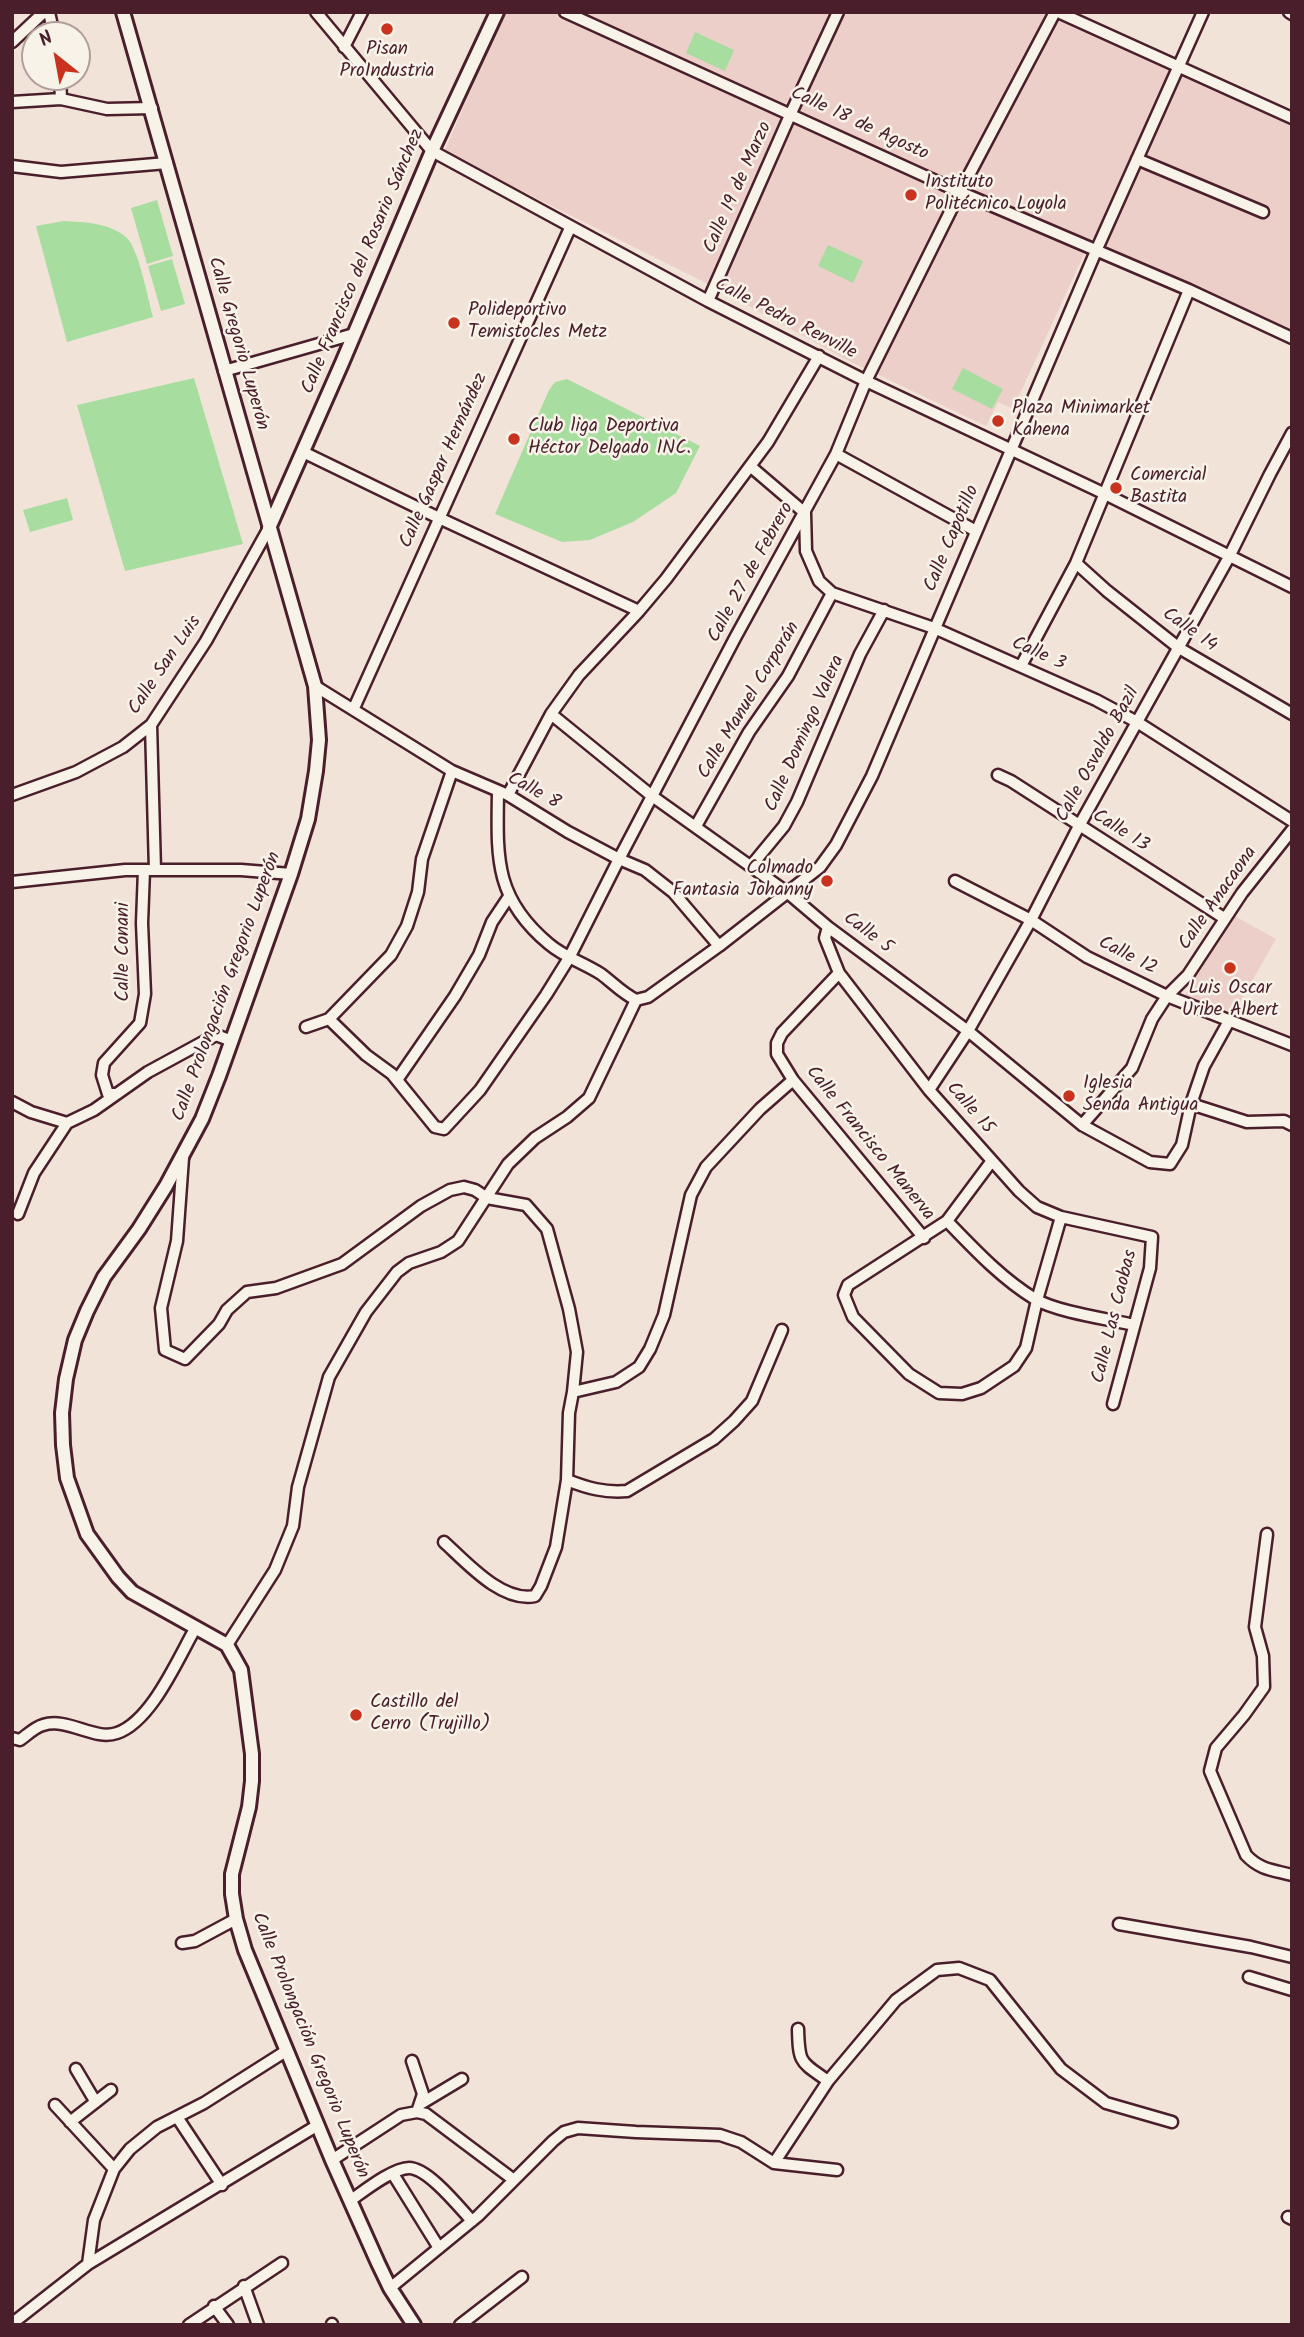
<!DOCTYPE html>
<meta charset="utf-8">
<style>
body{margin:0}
#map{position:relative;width:1304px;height:2337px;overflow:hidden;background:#f2e3d9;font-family:Kalam,sans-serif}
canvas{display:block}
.frame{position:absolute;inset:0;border:14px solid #4a1f2b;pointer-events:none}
.north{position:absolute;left:21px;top:21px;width:70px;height:70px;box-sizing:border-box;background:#f7f3e8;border:2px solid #b29e9c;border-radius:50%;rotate:329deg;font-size:19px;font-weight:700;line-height:28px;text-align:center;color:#4a1f2b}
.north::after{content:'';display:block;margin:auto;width:24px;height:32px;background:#c8321e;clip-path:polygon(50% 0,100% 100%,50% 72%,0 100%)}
</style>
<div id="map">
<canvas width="1304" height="2337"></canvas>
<div class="frame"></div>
<div class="north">N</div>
</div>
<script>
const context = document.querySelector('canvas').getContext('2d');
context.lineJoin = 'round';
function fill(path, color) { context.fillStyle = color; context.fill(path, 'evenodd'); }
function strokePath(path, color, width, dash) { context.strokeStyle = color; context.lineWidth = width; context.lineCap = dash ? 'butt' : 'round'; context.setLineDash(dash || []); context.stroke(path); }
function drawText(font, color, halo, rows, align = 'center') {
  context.font = font + ' Kalam,sans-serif'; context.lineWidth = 5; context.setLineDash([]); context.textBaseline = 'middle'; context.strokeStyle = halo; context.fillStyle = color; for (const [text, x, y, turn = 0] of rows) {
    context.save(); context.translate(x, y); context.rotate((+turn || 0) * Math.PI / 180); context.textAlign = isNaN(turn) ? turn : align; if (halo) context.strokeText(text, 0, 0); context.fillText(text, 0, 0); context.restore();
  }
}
fill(new Path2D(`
 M505 12H1041L1292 126V332L1091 239 1013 409 998 402 986 426 847 360 714 287 444 152Z
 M1231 914 1276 939 1229 1021 1184 996Z`), '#ebcfc8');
fill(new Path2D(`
 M695 32 734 50 725 71 686 53Z
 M157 200 173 256 147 264 131 208Z
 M64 221C84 222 111 223 127 238 139 250 148 299 153 317L67 342 36 226Z
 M828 245 863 261 853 283 818 266Z
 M172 259 185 304 161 311 148 266Z
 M963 368 1003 389 992 409 952 389Z
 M194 378 243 544 125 571 77 405Z
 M567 379 700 446 676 493 633 522 590 540 562 542 495 514 549 390 555 382Z
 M67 498 73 520 30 532 23 510Z`), '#a8dda0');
const minor = new Path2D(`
 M49 12 54 35
 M316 12 432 151 708 301 866 381 1103 493 1292 587
 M565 12 960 192 1189 290 1292 338
 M1058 12 1292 118
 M1289 12 1292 14
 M12 42 44 12
 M344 47 362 12
 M60 77 61 99
 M12 102 61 99 107 109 152 108
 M1137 159 1263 212
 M12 166 61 172 167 163
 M708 301 791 113 838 12
 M224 371 354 334
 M303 452 439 518 639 611
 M836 454 976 531
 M750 466 805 513 806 551 819 581 832 593 934 628 1096 700 1137 722 1292 821
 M1076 563 1107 591 1179 648 1292 714
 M1021 666 1076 563 1189 290
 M315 686 452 771 508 795 568 832 619 859 645 870 673 892 719 946
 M354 708 570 228
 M551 714 652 796 788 893 828 927 968 1031 1082 1125 1150 1162 1170 1164 1182 1145 1191 1104 1204 1066 1229 1021
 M151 725 155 870
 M998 775 1011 781 1224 918
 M498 792C497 858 494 898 549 944 564 957 584 963 601 974 613 983 622 993 636 1000
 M12 795 76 772 123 747 151 725 206 641 269 528
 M508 795 551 714 579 675 639 611 666 579 768 442 819 356
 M696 826 749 732 788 676 832 593
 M751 866 784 826 797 802 860 654 884 610
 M955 881 1031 920 1087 957 1167 996 1292 1045
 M12 882 125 870H241L291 874
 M828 927 825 938 839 973 929 1090 1019 1191 1037 1207 1061 1217 1152 1237 1150 1268 1113 1404
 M839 973 782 1033 777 1043V1054L793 1080 924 1238
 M636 1000 648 997 719 946 820 867 836 845 872 776 1096 251 1203 12
 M329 1019 366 1055 392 1074 435 1127 444 1129 480 1090 546 995 569 958 619 859 735 638 836 454 866 381 960 192 1055 12
 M306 1027 329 1019 391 955 407 926 418 892 422 859 452 771
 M397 1080 455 996 479 955 492 922 508 898
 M929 1090 968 1031 1031 920 1079 826 1229 557 1270 474 1292 433
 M117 1094H108L102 1075 104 1063 140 1023 145 994 142 923 144 870
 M12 1102 31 1112 67 1123
 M1191 1104 1247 1122 1284 1121 1292 1125
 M1082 1125 1132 1068 1152 1019 1167 996 1188 975 1242 893 1292 830
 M183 1158 177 1241 161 1308 165 1350 185 1359 219 1324 227 1310 247 1292 276 1288 342 1264 421 1206 450 1190 464 1187 475 1190 487 1198 526 1205 547 1229 569 1309 577 1352 573 1392 569 1413 567 1480 556 1547 541 1586 535 1596C502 1603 466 1562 444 1542
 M991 1162 947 1221 848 1285 844 1295 853 1317 909 1374 939 1393 962 1394 981 1388 1014 1366 1026 1348 1037 1300 1061 1217
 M18 1214 34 1173 67 1123 94 1110 148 1072 216 1035 232 1041
 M947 1221C974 1249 1002 1279 1035 1299 1057 1312 1108 1319 1134 1325
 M573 1392 616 1382 639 1367 650 1349 664 1315 691 1195 706 1167 760 1109 793 1080
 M567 1480C587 1488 605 1493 627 1491L714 1439 734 1421 752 1401 782 1330
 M1267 1534 1255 1627 1263 1656 1264 1687 1244 1715 1216 1748 1210 1771 1246 1855C1260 1870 1273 1870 1292 1875
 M227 1645 275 1570 293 1526 298 1487 329 1377 366 1312 397 1272 409 1263 441 1252 458 1241 508 1164 535 1138 567 1117 589 1098 636 1000
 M12 1738 20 1740C27 1735 35 1727 43 1725 68 1717 94 1741 117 1733 152 1721 178 1658 196 1627
 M1119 1924 1251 1947 1292 1957
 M182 1943 195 1941 236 1919
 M1249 1977 1292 1990
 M798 2029C799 2064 800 2061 828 2081
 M412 2061 423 2094 417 2112
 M76 2069 95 2101
 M422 2103 462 2079
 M55 2105 114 2169
 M177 2117 222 2185
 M70 2122 111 2090
 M332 2160 401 2115 417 2112 426 2114 514 2180
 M774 2163 828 2081 896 2000 937 1970 959 1968 990 1980 1061 2069 1106 2103 1172 2122
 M393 2174 439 2248
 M351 2200C364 2191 393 2168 409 2168 428 2168 459 2207 472 2221
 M1288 2217 1292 2219
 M88 2264 94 2220 114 2169 130 2149 157 2127 204 2103 286 2051
 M244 2286 258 2325
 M390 2288 478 2216 553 2141 564 2132 578 2128 636 2132 720 2135 741 2142 774 2163 837 2170
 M214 2306 228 2325
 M14 2322 88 2264 318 2125
 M332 2324V2325
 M189 2325 282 2263
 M460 2325 522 2277`);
const tertiary = new Path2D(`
 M123 12 315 686 319 740 316 771 308 819 291 874 219 1076 202 1119 166 1186 139 1229 104 1277 87 1311 75 1340 66 1379 62 1413 63 1445 67 1478 87 1534 118 1577 132 1592 227 1645 241 1670 252 1754V1781L249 1807 232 1874V1894L236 1919 245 1950 332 2160 378 2263 390 2288 414 2325
 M269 528 342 363 432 151 497 12`);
strokePath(minor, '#4a1f2b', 15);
strokePath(tertiary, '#4a1f2b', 18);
strokePath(minor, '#f7f3e8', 10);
strokePath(tertiary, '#f7f3e8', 12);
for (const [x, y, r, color] of [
 [387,29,7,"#c8321e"],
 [911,195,7,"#c8321e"],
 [454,323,7,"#c8321e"],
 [998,421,7,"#c8321e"],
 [514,439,7,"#c8321e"],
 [1116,488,7,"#c8321e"],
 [827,881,7,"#c8321e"],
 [1230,968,7,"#c8321e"],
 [1069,1096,7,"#c8321e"],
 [356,1715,7,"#c8321e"]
]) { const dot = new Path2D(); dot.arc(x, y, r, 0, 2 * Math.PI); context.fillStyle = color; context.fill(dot); strokePath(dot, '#f7f3e8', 2.5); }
drawText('19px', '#4a1f2b', '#f7f3e8', [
 ["Pisan",387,51,"center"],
 ["ProIndustria",387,73,"center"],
 ["Instituto",925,184],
 ["Politécnico Loyola",925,206],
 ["Polideportivo",468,312],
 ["Temistocles Metz",468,334],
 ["Plaza Minimarket",1012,410],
 ["Kahena",1012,432],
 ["Club liga Deportiva",528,428],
 ["Héctor Delgado INC.",528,450],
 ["Comercial",1130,477],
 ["Bastita",1130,499],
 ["Colmado",813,870,"right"],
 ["Fantasia Johanny",813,892,"right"],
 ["Luis Oscar",1230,990,"center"],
 ["Uribe Albert",1230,1012,"center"],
 ["Iglesia",1083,1085],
 ["Senda Antigua",1083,1107],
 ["Castillo del",370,1704],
 ["Cerro (Trujillo)",370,1726]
], 'left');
drawText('19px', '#4a1f2b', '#f7f3e8', [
 ["Calle 18 de Agosto",859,125,25],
 ["Calle 19 de Marzo",739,188,-66],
 ["Calle Francisco del Rosario Sánchez",364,262,-67],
 ["Calle Pedro Renville",785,320,27],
 ["Calle Gregorio Luperón",237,344,74],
 ["Calle Gaspar Hernández",445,461,-66],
 ["Calle Capotillo",953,539,-67],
 ["Calle 27 de Febrero",752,573,-61],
 ["Calle 14",1189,631,35],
 ["Calle 3",1038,655,24],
 ["Calle San Luis",166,666,-56],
 ["Calle Manuel Corporán",750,701,-59],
 ["Calle Domingo Valera",806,734,-66],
 ["Calle Osvaldo Bazil",1099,755,-61],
 ["Calle 8",533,792,29],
 ["Calle 13",1120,832,32],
 ["Calle Anacaona",1219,899,-55],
 ["Calle 5",867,934,37],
 ["Calle Conani",125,952,-90],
 ["Calle 12",1127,957,27],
 ["Calle Prolongación Gregorio Luperón",228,987,-70],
 ["Calle 15",969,1109,49],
 ["Calle Francisco Manerva",869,1144,51],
 ["Calle Las Caobas",1116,1317,-76],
 ["Calle Prolongación Gregorio Luperón",309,2046,68]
]);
</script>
